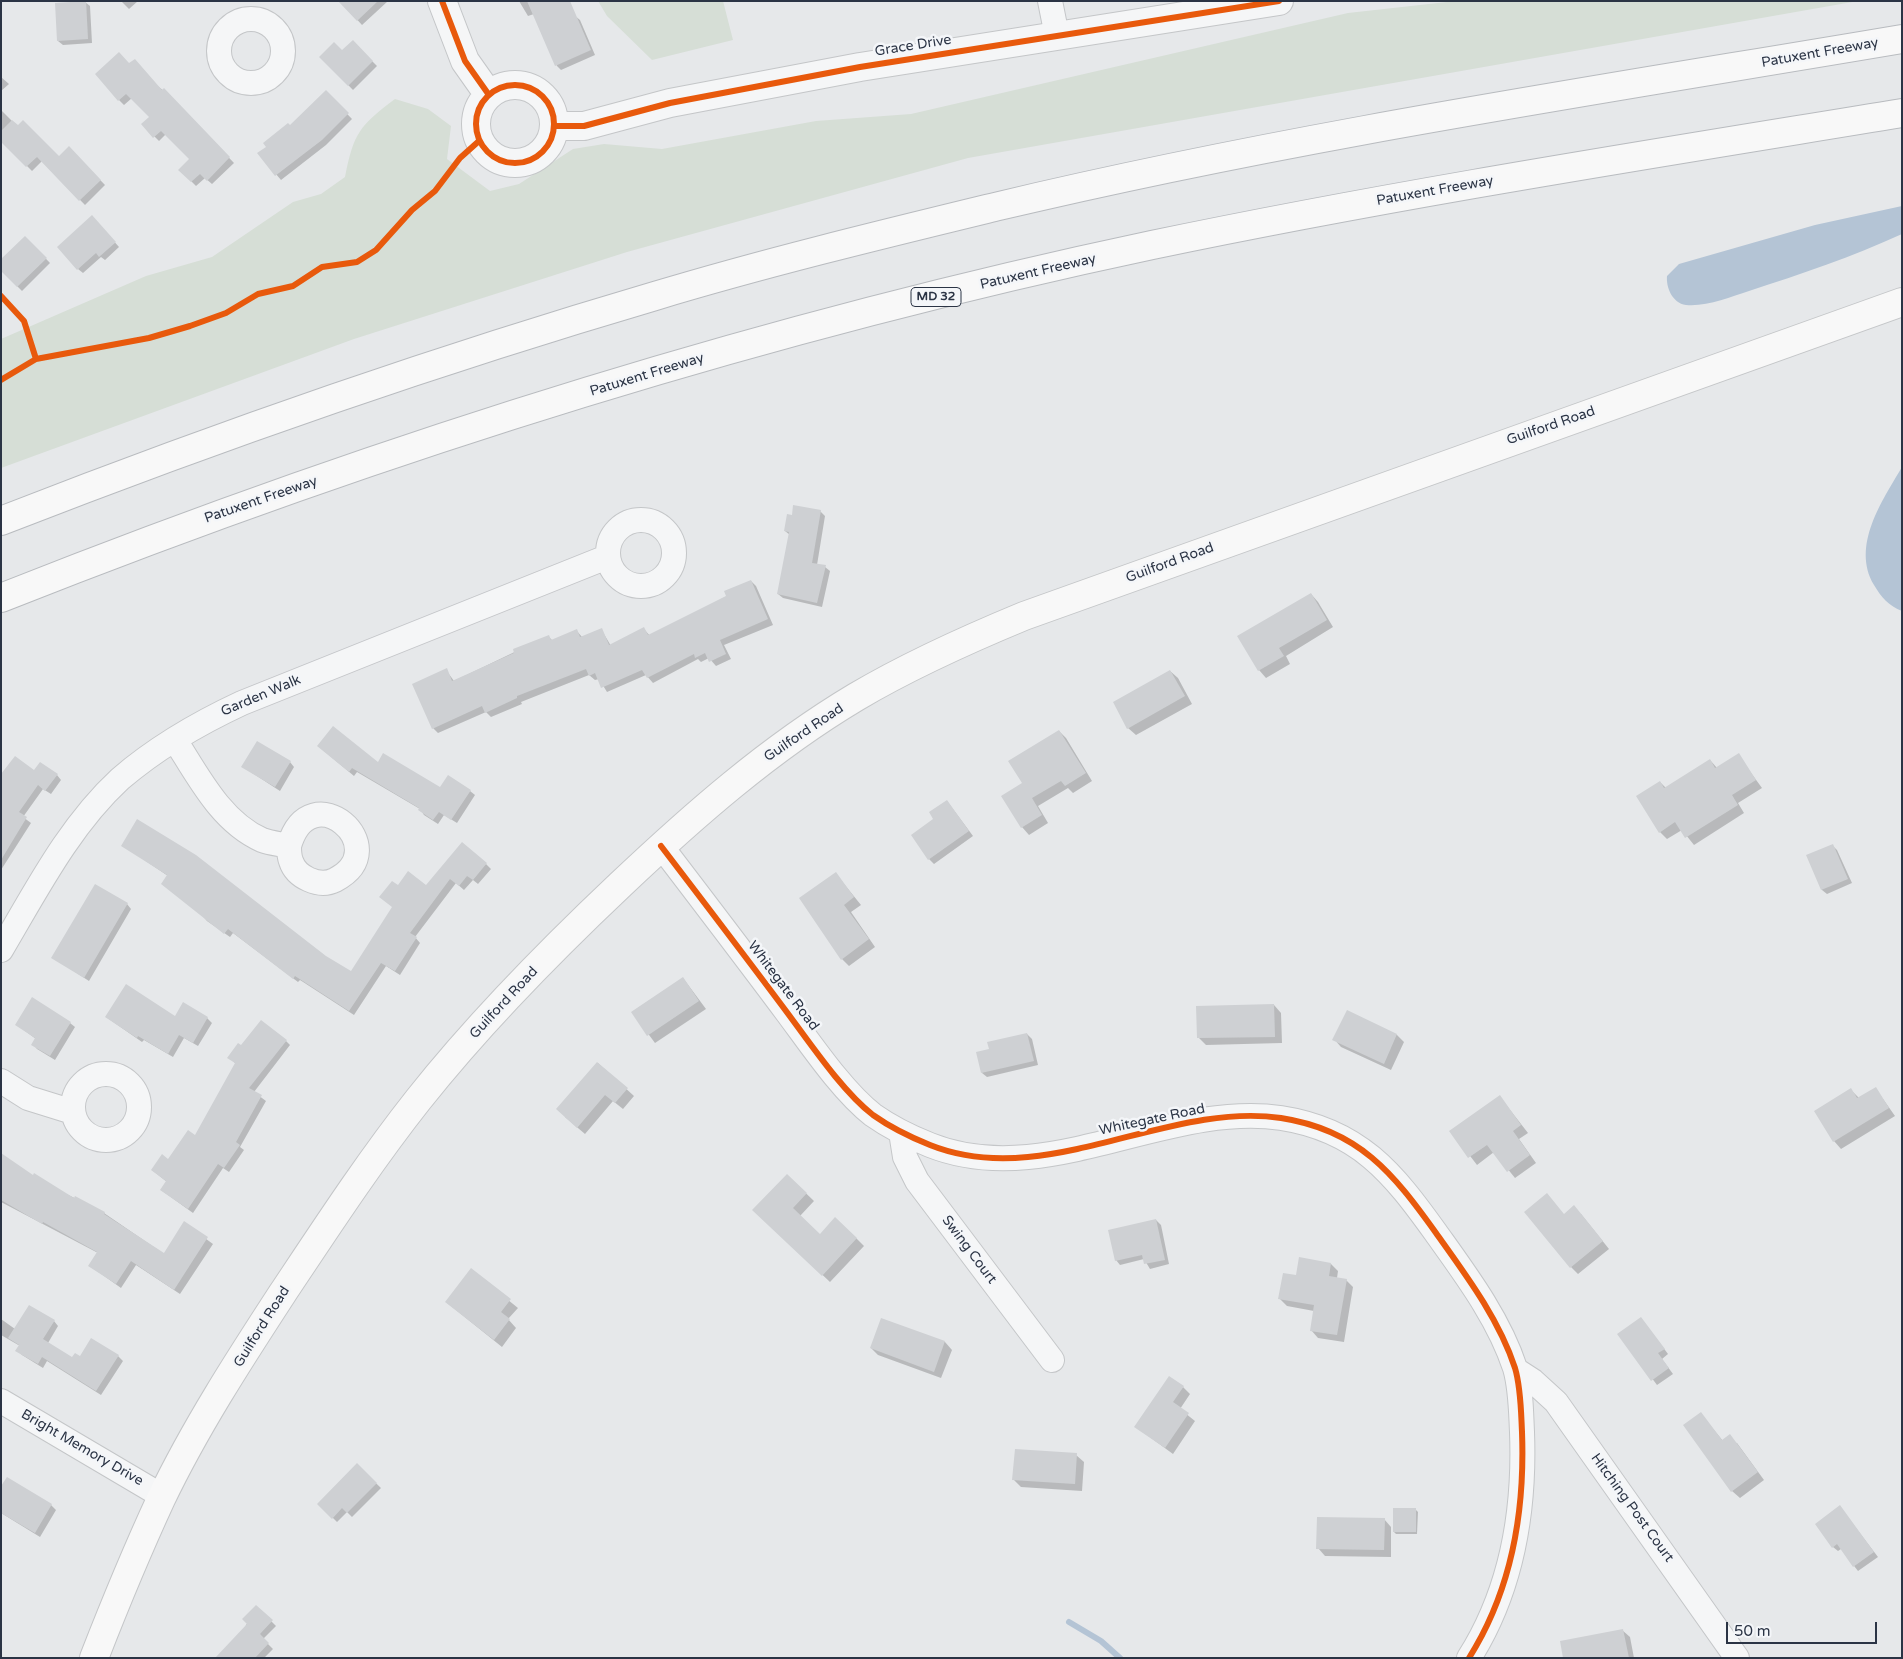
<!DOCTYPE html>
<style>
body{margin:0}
#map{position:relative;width:1903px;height:1659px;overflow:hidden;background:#e6e8ea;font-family:"Varela Round",sans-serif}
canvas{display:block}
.frame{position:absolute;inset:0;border:2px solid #2b3445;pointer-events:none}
.scale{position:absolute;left:1726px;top:1622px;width:151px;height:22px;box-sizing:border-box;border:2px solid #2b3445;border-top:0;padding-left:6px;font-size:15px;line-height:18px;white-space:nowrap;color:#2b3445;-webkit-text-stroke:4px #f4f6f9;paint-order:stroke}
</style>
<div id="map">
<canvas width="1903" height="1659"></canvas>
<div class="frame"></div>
<div class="scale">50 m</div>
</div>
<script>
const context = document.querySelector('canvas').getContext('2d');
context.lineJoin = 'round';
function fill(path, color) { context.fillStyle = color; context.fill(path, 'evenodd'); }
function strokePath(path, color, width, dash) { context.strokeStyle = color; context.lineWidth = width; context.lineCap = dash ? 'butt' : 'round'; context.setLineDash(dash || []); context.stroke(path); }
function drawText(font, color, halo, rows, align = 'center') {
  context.font = font + ' "Varela Round",sans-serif'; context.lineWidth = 5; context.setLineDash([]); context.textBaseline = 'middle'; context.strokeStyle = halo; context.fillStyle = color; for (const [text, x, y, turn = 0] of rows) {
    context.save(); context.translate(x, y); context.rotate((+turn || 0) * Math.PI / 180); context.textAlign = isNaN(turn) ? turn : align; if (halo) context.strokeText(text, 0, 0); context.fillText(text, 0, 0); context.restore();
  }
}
fill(new Path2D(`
 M598 1H723L733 40 652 60 607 16Z
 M1456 1H1858L968 158 627 252 354 339 1 468V339L146 276 212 257 293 202 321 194 345 177C354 133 359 126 395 99L428 109 451 126 447 159 490 191 519 184 573 149 604 144 662 149 816 121 911 114 1348 13Z`), '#d6ded6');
fill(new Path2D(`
 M1902 206V234C1852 257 1801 274 1749 291 1730 297 1706 307 1686 305 1672 303 1666 287 1667 276L1679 264 1815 225Z
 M1902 467V611C1889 606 1881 597 1874 585 1851 546 1882 501 1902 467Z`), '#b4c4d5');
fill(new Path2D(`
 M121 1H138L129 9Z
 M340 1H388L362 25Z
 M519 1H557L580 20 595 55 561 70 557 66 534 14 528 16Z
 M85 2 90 6 92 43 63 45 58 41Z
 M353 42 377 66 353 90 321 57 342 52Z
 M130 65 168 94 234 163 212 184 205 178 196 186 180 170 190 159 166 134 159 141 142 124 151 117 132 98 124 105 119 100Z
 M1 77 9 84 1 91Z
 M326 92 352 119 326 145 281 180 259 154 291 127Z
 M1 110 18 127 59 158 69 148 105 185 85 205 42 161 32 171 1 140Z
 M97 222 119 247 105 260 101 257 83 273 78 269Z
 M25 237 50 263 22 291 1 270Z
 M820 511 825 516 817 565 825 567 830 571 822 607 783 598 778 594 790 535 785 531Z
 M751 581 756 586 773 625 724 645 731 659 716 666 709 658 701 662 698 659 653 683 646 675 607 692 599 679 595 680 589 675 521 702 522 704 491 717 486 712 438 733 433 728 446 670 454 681 548 636 553 641 576 630 582 637 601 629 611 646 644 629 650 636 727 596Z
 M1311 594 1318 602 1333 627 1286 656 1290 664 1266 678 1259 670 1239 637Z
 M1170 671 1178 678 1192 704 1136 735 1128 728Z
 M1059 731 1066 738 1092 781 1073 793 1068 788 1038 806 1048 823 1029 835 1022 827 1024 784Z
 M318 746 378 764 441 789 470 791 475 795 457 823 444 815 438 824 424 815 420 809 357 772 354 776Z
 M1738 755 1762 788 1738 803 1744 813 1694 845 1682 830 1667 839 1660 832V782L1666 788 1710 760 1717 768Z
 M290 762 294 767 280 791 243 767Z
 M34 772 57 775 61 780 51 794 43 789 23 817 31 823 1 870V783Z
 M947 801 973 836 934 864 929 859 935 820Z
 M122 845 352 973 393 908 398 887H427L486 864 491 869 478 884 473 880 464 890 456 883 415 937 420 943 400 975 386 966 354 1015 300 980 298 982 233 933 230 937 207 921 168 876Z
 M1832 845 1837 850 1852 883 1827 894 1822 890 1808 856Z
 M836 874 861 905 851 912 875 947 849 966 842 959Z
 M127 904 131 909 89 981 52 957Z
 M683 978 706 1009 655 1043 632 1012Z
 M1274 1005 1281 1013 1282 1043 1206 1045 1198 1037Z
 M1347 1012 1397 1035 1404 1042 1391 1070 1341 1047 1334 1039Z
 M106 1017 207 1018 212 1023 198 1046 184 1038 173 1057 144 1040 142 1042Z
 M70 1023 75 1027 55 1060 37 1049 33 1044 36 1039 17 1025Z
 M1027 1034 1032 1039 1038 1065 987 1077 982 1073 990 1050Z
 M286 1041 290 1045 254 1092 266 1101 240 1147 244 1150 229 1172 223 1168 193 1213 161 1190 167 1182 152 1170 168 1160 195 1137 236 1064 229 1057Z
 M598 1063 634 1096 623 1109 613 1101 585 1134 565 1117Z
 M1876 1089 1895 1116 1841 1149 1834 1141 1851 1090 1859 1098Z
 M1500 1097 1528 1133 1519 1139 1536 1163 1515 1178 1494 1152 1477 1165 1451 1131Z
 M1 1167 33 1177 104 1213 164 1254 184 1223 213 1244 180 1294 136 1265 121 1288 90 1266 98 1253 1 1202Z
 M787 1175 814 1201 800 1216 820 1236 856 1238 864 1246 830 1282 761 1217Z
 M1581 1214 1609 1249 1578 1274 1571 1267Z
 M1156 1220 1161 1225 1169 1264 1150 1269 1144 1259 1120 1265 1116 1260Z
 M1300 1259 1331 1264 1338 1271 1337 1278 1346 1280 1353 1287 1344 1342 1318 1338 1311 1330 1314 1311 1287 1306 1280 1299 1297 1277Z
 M471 1270 518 1308 508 1319 516 1328 502 1347 446 1302Z
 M1641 1318 1668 1354 1662 1359 1673 1374 1657 1385 1619 1334Z
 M1 1319 15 1329 54 1321 58 1326 48 1343 73 1359 118 1356 123 1361 101 1395 47 1361 43 1368 22 1355 17 1350 20 1346 1 1335Z
 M882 1319 945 1342 952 1350 941 1378 878 1355 871 1348Z
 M1183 1387 1190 1394 1180 1409 1195 1421 1173 1454 1136 1427Z
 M1701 1414 1723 1441 1737 1443 1764 1480 1740 1498 1732 1491Z
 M1076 1455 1084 1462 1082 1491 1021 1487 1014 1480Z
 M357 1465 381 1488 352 1517 347 1512 337 1522 319 1504Z
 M1 1489 51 1505 56 1510 40 1537 1 1513Z
 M1840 1507 1878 1557 1858 1571 1841 1549 1838 1551 1833 1547Z
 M1416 1510 1418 1512 1417 1534H1396L1394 1532Z
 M1384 1519 1391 1527V1557L1325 1556 1318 1548Z
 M256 1606 276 1626 263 1639 273 1649 264 1658H229Z
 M1622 1630 1630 1637 1634 1658H1564Z`), '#0003');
strokePath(new Path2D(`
 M1069 1622 1101 1641 1120 1658`), '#b4c4d5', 6);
fill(new Path2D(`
 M86 1 88 39 57 41 55 3Z
 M338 1H378L357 21Z
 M527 1H570L591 50 555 66Z
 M353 40 373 61 348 86 319 57 334 42 342 50Z
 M119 52 129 63 135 59 162 90 164 88 230 157 207 181 200 174 191 182 178 170 189 159 161 131 153 138 141 124 149 117 126 94 118 101 95 74Z
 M326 90 349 113 322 140 275 176 257 153 266 147 263 143 288 123 290 125Z
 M12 120 18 125 23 120 59 156 69 146 101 180 79 201 37 157 26 167 1 142V131Z
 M92 215 116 242 99 257 96 253 77 270 57 247Z
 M25 236 47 258 17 287 1 271V259Z
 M793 505 821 510 812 563 826 565 817 603 777 594 789 532 784 531 787 514 792 515Z
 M751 580 768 619 720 640 726 654 709 662 705 653 695 658 694 654 647 678 642 670 601 688 595 673 589 676 586 669 517 696V698L485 713 482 706 432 729 412 684 447 668 452 681 514 653 513 649 549 635 551 640 577 629 580 637 602 628 609 645 644 627 648 635 726 596 724 591Z
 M1311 593 1327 620 1279 648 1284 656 1258 671 1237 636Z
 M1170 670 1185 696 1127 729 1113 702Z
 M333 726 378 762 383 753 440 787 448 775 471 790 451 820 439 812 433 820 418 810 419 808 352 768 349 772 317 746Z
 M1059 730 1086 773 1065 786 1061 781 1032 798 1042 815 1021 828 1001 796 1022 783 1008 761Z
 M257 741 291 761 275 787 241 767Z
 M1739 753 1756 780 1732 795 1738 805 1685 838 1675 822 1659 833 1636 796 1660 781 1664 788 1710 759 1715 768Z
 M15 756 34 770 40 762 58 774 45 791 38 785 19 812 27 817 1 860V774Z
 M947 800 969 831 928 860 911 835 933 819 929 812Z
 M137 819 196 855 326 956 351 971 392 907 379 897 392 881 398 885 408 871 426 885 462 842 487 863 473 880 467 876 459 886 450 879 410 933 417 937 395 971 381 963 349 1011 295 976 293 979 228 929 224 934 161 884 167 875 121 846Z
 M1833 844 1848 879 1821 890 1806 855Z
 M836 872 854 897 844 905 869 939 841 960 799 898Z
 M95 884 128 903 84 978 51 958Z
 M683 977 699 1001 647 1036 631 1012Z
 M126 984 175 1016 183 1002 208 1017 193 1043 179 1035 168 1054 138 1036 137 1038 105 1017Z
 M32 997 71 1022 50 1056 31 1045 35 1038 15 1025Z
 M1274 1004 1275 1037 1197 1038 1196 1006Z
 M1347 1010 1397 1034 1384 1064 1332 1040Z
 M261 1020 287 1040 249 1088 262 1095 236 1142 240 1145 224 1168 218 1164 188 1209 160 1190 166 1181 151 1170 162 1154 168 1159 188 1130 195 1135 235 1063 227 1058 238 1043 241 1045Z
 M1027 1033 1034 1061 981 1073 976 1052 989 1049 987 1042Z
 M597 1062 628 1088 615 1103 605 1095 577 1128 556 1109Z
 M1876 1087 1889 1108 1833 1142 1814 1111 1851 1088 1857 1098Z
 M1500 1095 1521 1125 1513 1131 1530 1155 1507 1172 1487 1145 1468 1158 1449 1131Z
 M1 1153 33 1175 34 1173 74 1198 75 1196 105 1212 104 1214 164 1253 184 1221 208 1237 174 1290 131 1261 116 1284 88 1266 97 1252 43 1222 42 1224 1 1200Z
 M787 1174 807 1193 793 1208 820 1234 835 1217 857 1238 822 1276 752 1210Z
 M1547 1193 1564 1214 1574 1205 1603 1241 1570 1268 1524 1212Z
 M1156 1219 1165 1260 1144 1264 1142 1255 1115 1261 1108 1230Z
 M1299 1257 1331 1263 1329 1276 1347 1279 1337 1335 1310 1331 1314 1305 1278 1299 1283 1273 1296 1275Z
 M471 1268 511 1299 501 1312 510 1319 494 1340 445 1302Z
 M29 1305 55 1320 43 1339 72 1357 75 1353 80 1356 91 1338 119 1355 96 1391 42 1357 38 1364 15 1351 19 1345 8 1338Z
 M1641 1317 1665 1349 1658 1353 1669 1368 1651 1381 1617 1334Z
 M881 1318 945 1341 934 1372 870 1348Z
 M1169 1376 1184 1386 1173 1402 1189 1413 1165 1448 1134 1427Z
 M1701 1412 1722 1440 1730 1434 1758 1472 1731 1492 1683 1425Z
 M1015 1449 1077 1453 1075 1484 1012 1480Z
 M357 1463 377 1483 347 1513 342 1508 332 1519 317 1504Z
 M7 1477 52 1504 35 1533 1 1513V1486Z
 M1840 1505 1874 1552 1853 1567 1837 1544 1832 1548 1815 1524Z
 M1393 1508H1416V1532H1393Z
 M1317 1517 1385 1518 1384 1550 1316 1549Z
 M256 1605 273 1620 260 1634 269 1643 255 1658H215L247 1624 242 1619Z
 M1623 1629 1629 1658H1563L1560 1641Z`), '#ced0d3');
const minor = new Path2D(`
 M1050 1 1057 36
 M219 51a32 32 0 1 1 64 0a32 32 0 1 1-64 0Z
 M608 553a33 33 0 1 1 66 0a33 33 0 1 1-66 0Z
 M175 740C198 776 221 822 262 840 270 843 280 844 289 846 289 850 289 856 291 861 296 877 319 888 335 880 397 848 310 772 289 846
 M661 846C703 901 745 956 786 1011 810 1043 842 1091 873 1115 890 1127 910 1137 930 1145 1045 1191 1166 1101 1281 1118 1359 1130 1393 1173 1436 1233 1466 1275 1499 1319 1515 1368 1521 1388 1521 1412 1522 1432 1525 1511 1512 1590 1469 1658
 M1 950C36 891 69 826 120 779 156 748 199 723 242 703L607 557
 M73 1107a33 33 0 1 1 66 0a33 33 0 1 1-66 0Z
 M1 1081 28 1098 73 1112
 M901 1132 905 1157 917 1181 1052 1360
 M1516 1370 1533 1381 1556 1402 1737 1658
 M1 1401 162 1496`);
const tertiary = new Path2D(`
 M442 1 465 61 489 95
 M476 124a39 39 0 1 1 78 0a39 39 0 1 1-78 0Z
 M554 126H584L670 103 860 67 1279 1`);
const secondary = new Path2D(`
 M94 1658C115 1604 137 1551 161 1499 195 1428 239 1360 282 1294 326 1228 369 1162 418 1100 479 1023 549 952 620 885 693 816 769 749 856 697 910 665 966 640 1024 616L1902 302`);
const motorway = new Path2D(`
 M1 521C216 437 434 361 655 296 768 262 884 234 999 206 1297 135 1600 90 1902 39
 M1 598C374 450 760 328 1152 245 1401 193 1652 154 1902 113`);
strokePath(minor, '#c4c6c8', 26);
strokePath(tertiary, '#c4c6c8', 30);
strokePath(secondary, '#c4c6c8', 30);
strokePath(motorway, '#b8bbbf', 30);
strokePath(minor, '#f5f6f7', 24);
strokePath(tertiary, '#f5f6f7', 28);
strokePath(secondary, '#f8f8f8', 28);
strokePath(motorway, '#f8f8f8', 28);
strokePath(new Path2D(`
 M442 1 465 61 489 95
 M476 124a39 39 0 1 1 78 0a39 39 0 1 1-78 0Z
 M554 126H584L670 103 860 67 1279 1
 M1 296 24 321 36 359
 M1 380 36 359 149 338 190 326 226 313 258 294 293 286 322 267 357 262 376 250 412 210 435 191 460 158 479 141
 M661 846C703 901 745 956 786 1011 810 1043 842 1091 873 1115 890 1127 910 1137 930 1145 1045 1191 1166 1101 1281 1118 1359 1130 1393 1173 1436 1233 1466 1275 1499 1319 1515 1368 1521 1388 1521 1412 1522 1432 1525 1511 1512 1590 1469 1658`), '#e8590c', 6);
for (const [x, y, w] of [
 [936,297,50]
]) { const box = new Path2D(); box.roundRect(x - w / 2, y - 9.5, w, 19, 4); context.fillStyle = '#f4f6f9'; context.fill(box); strokePath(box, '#2b3445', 1); }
drawText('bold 12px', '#2b3445', null, [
 ["MD 32",936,297]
]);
drawText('14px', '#2b3445', '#f4f6f9', [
 ["Grace Drive",913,46,-9],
 ["Patuxent Freeway",1820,53,-10],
 ["Patuxent Freeway",1435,191,-10],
 ["Patuxent Freeway",1038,272,-13],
 ["Patuxent Freeway",647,375,-17],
 ["Guilford Road",1551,426,-19],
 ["Patuxent Freeway",261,500,-19],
 ["Guilford Road",1170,563,-20],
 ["Garden Walk",261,696,-23],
 ["Guilford Road",804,733,-34],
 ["Whitegate Road",783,986,53],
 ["Guilford Road",504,1003,-47],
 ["Whitegate Road",1152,1120,-12],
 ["Swing Court",969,1250,53],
 ["Guilford Road",262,1327,-58],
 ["Bright Memory Drive",82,1448,30],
 ["Hitching Post Court",1632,1508,54]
]);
</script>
